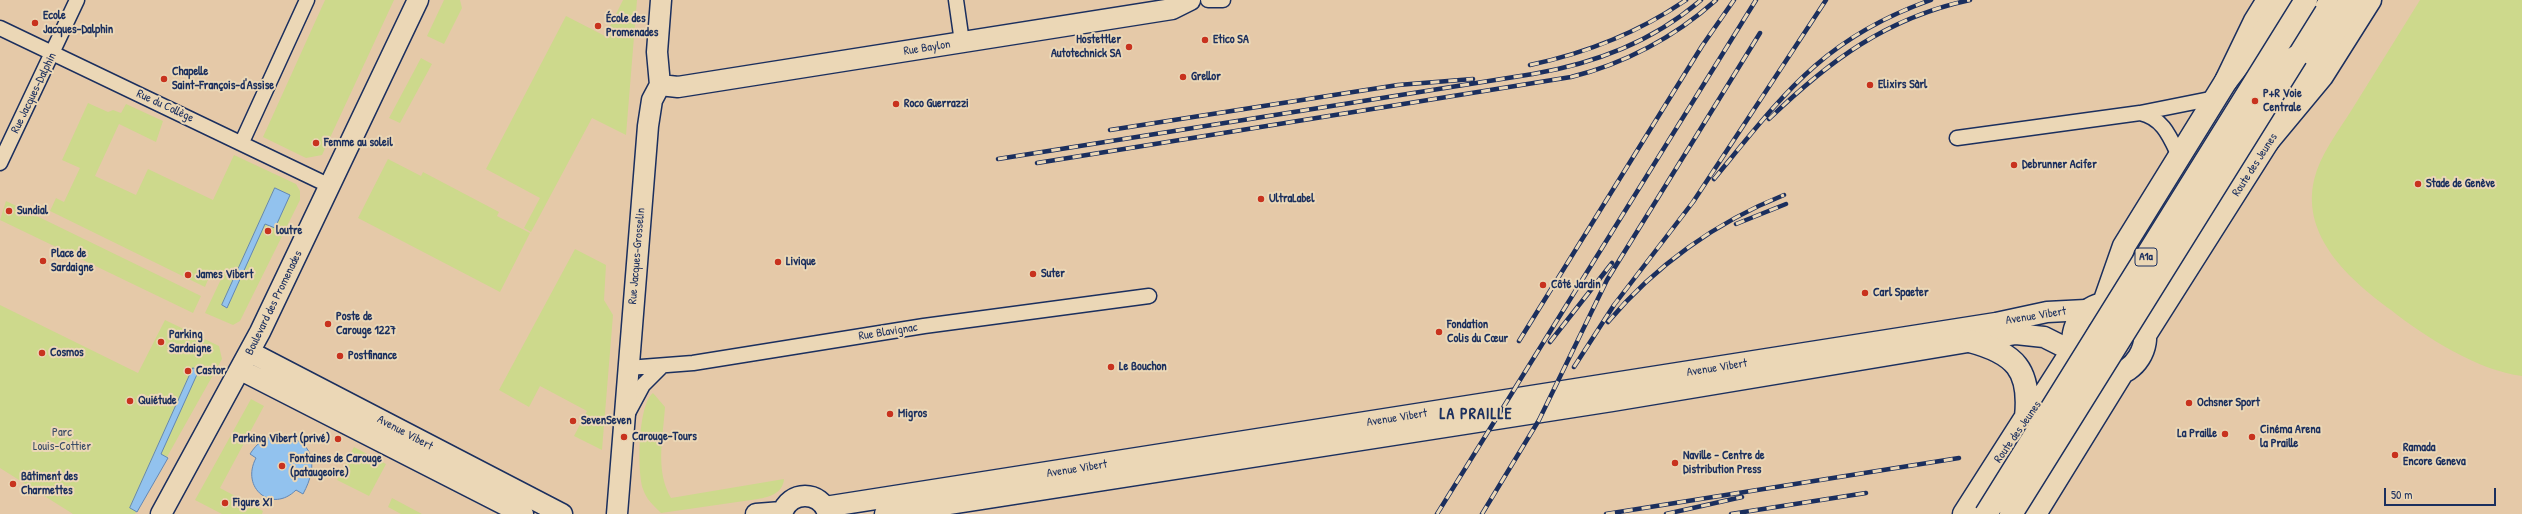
<!DOCTYPE html>
<meta charset="utf-8">
<style>
body{margin:0}
#map{position:relative;width:2522px;height:514px;overflow:hidden;background:#e5c9a8;font-family:"Patrick Hand",sans-serif}
canvas{display:block}
.scale{position:absolute;left:2384px;top:488px;width:112px;height:18px;box-sizing:border-box;border:2px solid #1b2f5e;border-top:0;padding-left:5px;font-size:12px;line-height:14px;white-space:nowrap;color:#1b2f5e;-webkit-text-stroke:3px #ebd7b6;paint-order:stroke}
</style>
<div id="map">
<canvas width="2522" height="514"></canvas>
<div class="scale">50 m</div>
</div>
<script>
const context = document.querySelector('canvas').getContext('2d');
context.lineJoin = 'round';
function fill(path, color) { context.fillStyle = color; context.fill(path, 'evenodd'); }
function strokePath(path, color, width, dash) { context.strokeStyle = color; context.lineWidth = width; context.lineCap = dash ? 'butt' : 'round'; context.setLineDash(dash || []); context.stroke(path); }
function drawText(font, color, halo, rows, align = 'center') {
  context.font = font + ' "Patrick Hand",sans-serif'; context.lineWidth = 4; context.setLineDash([]); context.textBaseline = 'middle'; context.strokeStyle = halo; context.fillStyle = color; for (const [text, x, y, turn = 0] of rows) {
    context.save(); context.translate(x, y); context.rotate((+turn || 0) * Math.PI / 180); context.textAlign = isNaN(turn) ? turn : align; if (halo) context.strokeText(text, 0, 0); context.fillText(text, 0, 0); context.restore();
  }
}
fill(new Path2D(`
 M325 0H394L322 155 306 158 263 137Z
 M444 0H460L462 8 444 44 427 36Z
 M623 0H637L626 135 592 118 531 232 524 228 540 198 486 169 566 16 605 36Z
 M2420 0H2522V376C2479 371 2425 337 2391 310 2350 280 2301 237 2314 180 2320 155 2337 133 2351 111 2374 74 2397 37 2420 0Z
 M421 58 432 64 400 123 389 118Z
 M88 103 108 112 113 110 121 113 126 104 163 121 156 142 119 124 95 176 136 195 148 169 213 200 234 155 296 184 300 191V200L240 321 233 325 205 313 222 277 211 272 205 287 50 211 56 198 64 202 80 168 62 160Z
 M388 159 421 176 423 172 499 212 497 216 530 233 500 292 358 218Z
 M6 201 201 296 193 313 0 220Z
 M575 249 606 265 604 300 613 315 602 450 574 436 587 411 540 386 529 407 499 390Z
 M0 305 138 373 165 320 219 346 222 359 135 514H73L0 468Z
 M653 393 665 407C663 439 655 470 671 498L784 479C783 493 770 497 758 499L661 513C653 505 646 499 643 489 637 471 638 404 653 393Z
 M251 399 264 406 220 488 263 511 262 514H222L195 500Z
 M354 447 386 464 369 496 337 480Z
 M392 498 422 514H401L388 507Z`), '#cdd98c');
const water = new Path2D(`
 M275 188 290 195 275 228 265 224 227 308 222 305Z
 M193 368 199 370 161 454 168 458 137 512 130 508Z
 M277 435C315 438 319 465 303 494L296 490C272 514 240 488 256 458L250 454C257 443 264 438 277 435Z`);
fill(water, '#92c2ee');
strokePath(water, '#6287b4', 1);
const street = new Path2D(`
 M956 0 962 42
 M1208 0H1223
 M0 28 330 186
 M2140 113C2163 118 2170 137 2179 156
 M1957 138 2140 113 2215 98
 M242 142 307 0
 M0 163 77 0
 M628 368 693 363 924 326 1149 296
 M628 413 643 385 661 367`);
const secondary = new Path2D(`
 M660 85 678 87 1172 9 1190 0
 M250 352 562 514
 M241 370 523 514
 M825 507 1996 323 2047 312 2086 310
 M161 514 260 332 418 0
 M617 514 648 126 652 100 660 85 657 52 661 0
 M756 514 782 512
 M782 514C789 490 821 490 828 514
 M885 514 1612 401 2016 334 2044 337 2072 351`);
const primary = new Path2D(`
 M2104 303 2124 246 2226 81 2255 21 2268 0
 M2114 303C2181 321 2126 412 2077 358 2072 353 2072 348 2073 342 2074 317 2090 303 2114 303Z
 M2145 335 2268 141 2322 76 2370 0
 M1970 341C2015 353 2031 370 2026 417
 M1964 514 2026 417 2042 398 2072 351
 M2035 514 2122 373`);
const highway = new Path2D(`
 M2296 57 2331 0
 M2226 81 2267 28 2285 0
 M2268 141 2354 0`);
strokePath(street, '#1b2f5e', 17);
strokePath(secondary, '#1b2f5e', 23);
strokePath(primary, '#1b2f5e', 25);
strokePath(highway, '#1b2f5e', 25);
strokePath(street, '#ebd7b6', 14);
strokePath(secondary, '#ebd7b6', 20);
strokePath(primary, '#ebd7b6', 22);
strokePath(highway, '#ebd7b6', 22);
const rail = new Path2D(`
 M1530 65C1587 53 1638 33 1686 0
 M1769 119C1829 61 1886 18 1970 0
 M1110 130 1398 85 1473 79
 M998 159 1533 74C1596 63 1652 42 1701 0
 M1037 163 1571 77C1624 64 1675 37 1716 0
 M1714 179C1783 95 1823 38 1931 0
 M1736 224 1786 204
 M1608 322C1655 266 1716 222 1784 195
 M1519 341 1702 46 1734 0
 M1550 342 1612 263
 M1574 367 1614 305 1693 202 1826 0
 M1515 388 1756 0
 M1437 514 1517 385
 M1482 514 1539 420 1607 280 1760 33
 M1606 514 1959 458
 M1666 514 1742 497
 M1731 514 1866 493`);
strokePath(rail, '#1b2f5e', 4.5);
strokePath(rail, '#ebd7b6', 3, [9]);
const highwayBridge = new Path2D(`
 M1986 514 2306 0
 M2011 514 2296 57`);
strokePath(highwayBridge, '#1b2f5e', 25, []);
strokePath(highwayBridge, '#ebd7b6', 22);
for (const [x, y, r, color] of [
 [35,23,4,"#c8321e"],
 [598,26,4,"#c8321e"],
 [1205,40,4,"#c8321e"],
 [1129,47,4,"#c8321e"],
 [1183,77,4,"#c8321e"],
 [164,79,4,"#c8321e"],
 [1870,85,4,"#c8321e"],
 [2255,101,4,"#c8321e"],
 [896,104,4,"#c8321e"],
 [316,143,4,"#c8321e"],
 [2014,165,4,"#c8321e"],
 [2418,184,4,"#c8321e"],
 [1261,199,4,"#c8321e"],
 [9,211,4,"#c8321e"],
 [268,231,4,"#c8321e"],
 [43,261,4,"#c8321e"],
 [778,262,4,"#c8321e"],
 [1033,274,4,"#c8321e"],
 [188,275,4,"#c8321e"],
 [1543,285,4,"#c8321e"],
 [1865,293,4,"#c8321e"],
 [328,324,4,"#c8321e"],
 [1439,332,4,"#c8321e"],
 [161,342,4,"#c8321e"],
 [42,353,4,"#c8321e"],
 [340,356,4,"#c8321e"],
 [1111,367,4,"#c8321e"],
 [188,371,4,"#c8321e"],
 [130,401,4,"#c8321e"],
 [2189,403,4,"#c8321e"],
 [890,414,4,"#c8321e"],
 [573,421,4,"#c8321e"],
 [2225,434,4,"#c8321e"],
 [624,437,4,"#c8321e"],
 [2252,437,4,"#c8321e"],
 [338,439,4,"#c8321e"],
 [2395,455,4,"#c8321e"],
 [1675,463,4,"#c8321e"],
 [282,466,4,"#c8321e"],
 [13,484,4,"#c8321e"],
 [225,503,4,"#c8321e"]
]) { const dot = new Path2D(); dot.arc(x, y, r, 0, 2 * Math.PI); context.fillStyle = color; context.fill(dot); strokePath(dot, '#ebd7b6', 1.5); }
for (const [x, y, w] of [
 [2146,257,22]
]) { const box = new Path2D(); box.roundRect(x - w / 2, y - 9, w, 18, 3); context.fillStyle = '#ebd7b6'; context.fill(box); strokePath(box, '#1b2f5e', 1); }
drawText('bold 11px', '#1b2f5e', null, [
 ["A1a",2146,257]
]);
drawText('bold 12px', '#1b2f5e', '#ebd7b6', [
 ["Ecole",43,16],
 ["Jacques-Dalphin",43,30],
 ["École des",606,19],
 ["Promenades",606,33],
 ["Hostettler",1121,40,"right"],
 ["Autotechnick SA",1121,54,"right"],
 ["Etico SA",1213,40],
 ["Chapelle",172,72],
 ["Saint-François-d'Assise",172,86],
 ["Grellor",1191,77],
 ["Elixirs Sàrl",1878,85],
 ["P+R Voie",2263,94],
 ["Centrale",2263,108],
 ["Roco Guerrazzi",904,104],
 ["Femme au soleil",324,143],
 ["Debrunner Acifer",2022,165],
 ["Stade de Genève",2426,184],
 ["UltraLabel",1269,199],
 ["Sundial",17,211],
 ["loutre",276,231],
 ["Place de",51,254],
 ["Sardaigne",51,268],
 ["Livique",786,262],
 ["Suter",1041,274],
 ["James Vibert",196,275],
 ["Côté Jardin",1551,285],
 ["Carl Spaeter",1873,293],
 ["Poste de",336,317],
 ["Carouge 1227",336,331],
 ["Fondation",1447,325],
 ["Colis du Cœur",1447,339],
 ["Parking",169,335],
 ["Sardaigne",169,349],
 ["Cosmos",50,353],
 ["Postfinance",348,356],
 ["Le Bouchon",1119,367],
 ["Castor",196,371],
 ["Quiétude",138,401],
 ["Ochsner Sport",2197,403],
 ["Migros",898,414],
 ["SevenSeven",581,421],
 ["Cinéma Arena",2260,430],
 ["la Praille",2260,444],
 ["La Praille",2217,434,"right"],
 ["Carouge-Tours",632,437],
 ["Parking Vibert (privé)",330,439,"right"],
 ["Ramada",2403,448],
 ["Encore Geneva",2403,462],
 ["Naville - Centre de",1683,456],
 ["Distribution Press",1683,470],
 ["Fontaines de Carouge",290,459],
 ["(pataugeoire)",290,473],
 ["Bâtiment des",21,477],
 ["Charmettes",21,491],
 ["Figure XI",233,503]
], 'left');
drawText('12px', '#1b2f5e', '#ebd7b6', [
 ["Rue Baylon",927,48,-9],
 ["Rue Jacques-Dalphin",34,93,-64],
 ["Rue du Collège",165,106,25],
 ["Route des Jeunes",2255,165,-57],
 ["Rue Jacques-Grosselin",637,256,-85],
 ["Boulevard des Promenades",274,303,-64],
 ["Avenue Vibert",2036,316,-9],
 ["Rue Blavignac",888,332,-9],
 ["Avenue Vibert",1717,368,-9],
 ["Avenue Vibert",1397,418,-9],
 ["Route des Jeunes",2018,432,-55],
 ["Avenue Vibert",405,433,28],
 ["Avenue Vibert",1077,469,-9]
]);
drawText('12px', '#364865', '#ebd7b6', [
 ["Parc",62,433],
 ["Louis-Cottier",62,447]
]);
context.letterSpacing = '1px';
drawText('bold 16px', '#1b2f5e', '#ebd7b6', [
 ["LA PRAILLE",1476,415]
]);
context.letterSpacing = '0px';
</script>
